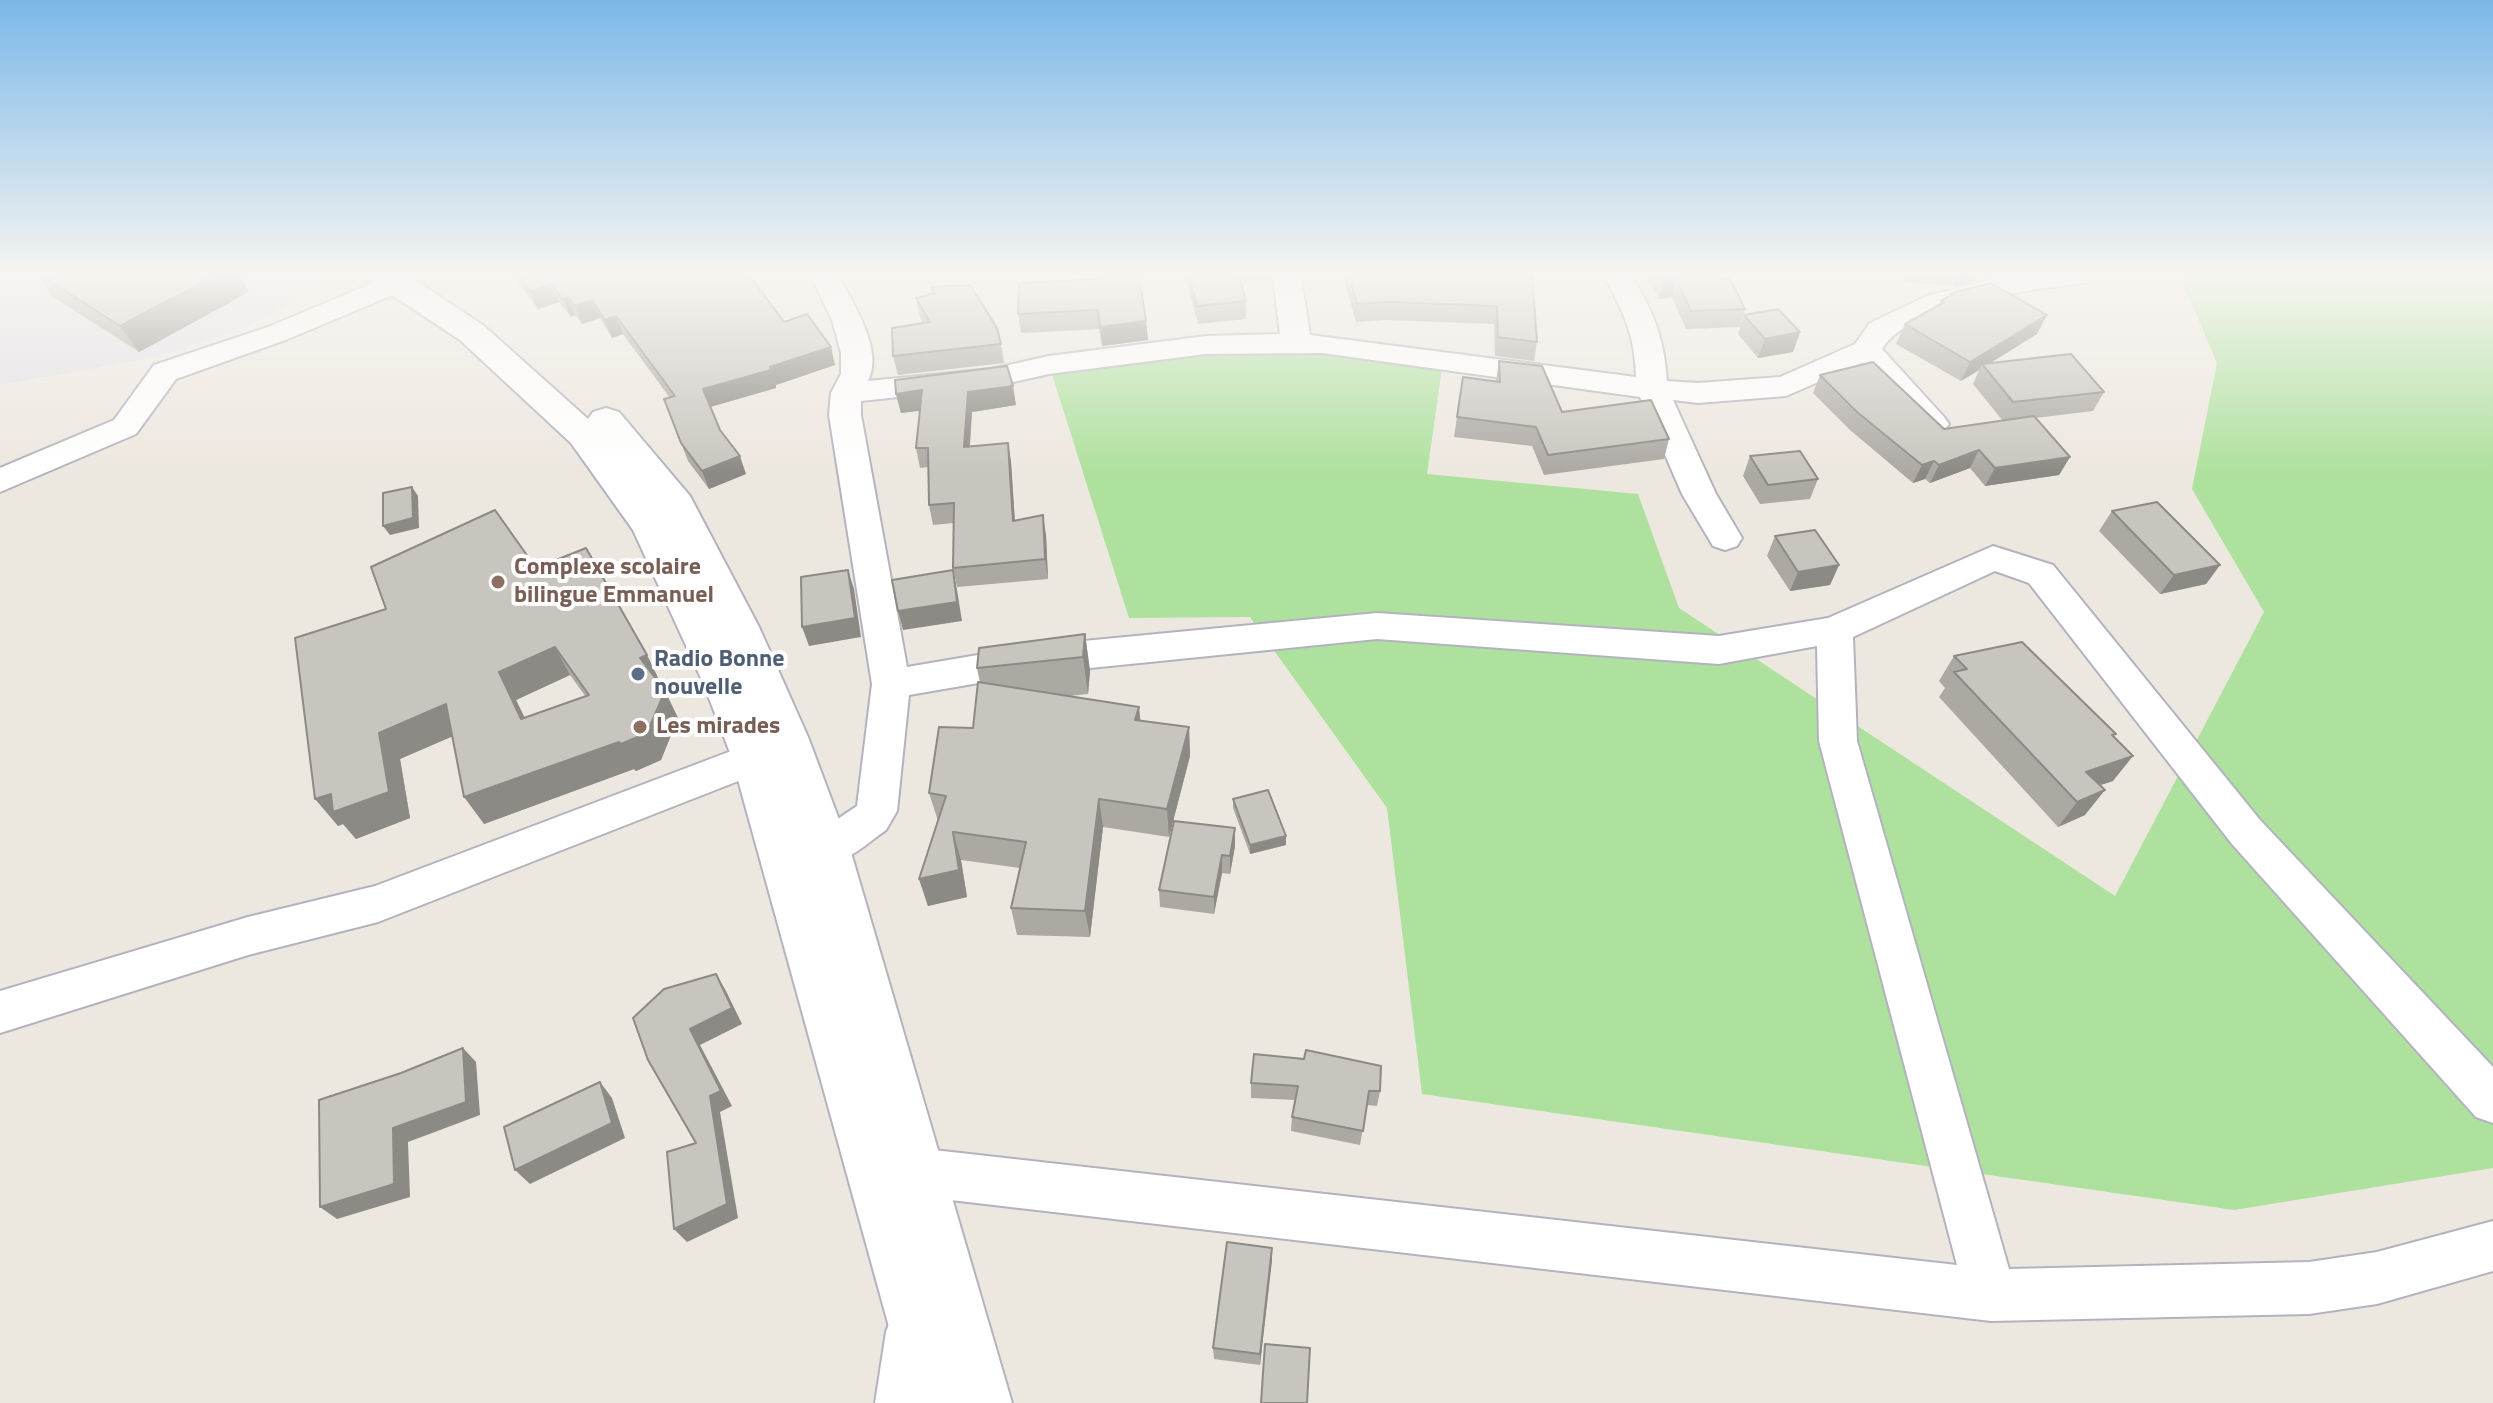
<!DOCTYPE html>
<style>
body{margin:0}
canvas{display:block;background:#ede8df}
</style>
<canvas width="2493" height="1403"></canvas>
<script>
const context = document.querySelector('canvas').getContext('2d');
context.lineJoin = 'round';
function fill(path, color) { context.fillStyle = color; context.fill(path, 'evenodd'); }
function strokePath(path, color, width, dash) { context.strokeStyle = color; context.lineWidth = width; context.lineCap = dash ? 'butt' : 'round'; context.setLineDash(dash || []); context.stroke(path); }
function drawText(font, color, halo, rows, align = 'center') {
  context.font = font + ' "Titillium Web",sans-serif'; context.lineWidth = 8; context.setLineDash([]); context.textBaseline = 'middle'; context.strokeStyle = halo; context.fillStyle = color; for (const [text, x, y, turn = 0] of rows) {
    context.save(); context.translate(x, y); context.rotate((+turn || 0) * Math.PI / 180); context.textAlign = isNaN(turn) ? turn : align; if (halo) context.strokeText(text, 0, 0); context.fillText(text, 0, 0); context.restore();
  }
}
fill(new Path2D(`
 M0 276H335L338 278 246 327 157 357 0 385Z`), '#e2dfe6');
fill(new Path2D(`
 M2180 276H2493V1168L2234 1210 1422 1094 1387 808 1250 617 1129 618 1049 365 1206 345 1443 361 1427 474 1638 494 1679 608 2115 896 2264 612 2192 489 2217 363Z`), '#aee19e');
const minor = new Path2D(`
 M405 276 411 283 407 289 288 339 176 379 136 434 0 492V468L114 420 154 365 268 327 387 277Z
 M811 276H839C853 304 884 350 868 381L991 369 1049 356 1206 336 1280 334 1273 276H1301L1310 335 1636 377C1635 335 1624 313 1604 276H1632C1654 314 1664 337 1667 381L1698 383 1780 377 1855 344 1870 323 1927 296 2003 276H2091L2087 282 2077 284C2024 291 1912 302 1882 349L1944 417 1949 424 1944 431 1933 434 1922 431 1862 363 1786 396 1698 403 1673 400 1716 494 1742 538 1737 546 1725 550 1713 546 1682 494 1640 397 1322 353 1206 354 1049 374 991 387 861 401V415L907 667 1031 646 1377 613 1719 636 1828 618 1993 546 2053 565 2260 820 2493 1067V1123L2476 1117 2232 844 2029 583 1995 571 1853 637 1857 741 2009 1269 2309 1262 2377 1252 2493 1221V1271L2377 1304 2309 1314 1991 1321 916 1196 899 1189 892 1172 899 1155 916 1148 1957 1265 1819 741 1817 646 1719 664 1377 639 1031 674 909 695 897 811 886 830C863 846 840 871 811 861L805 849 811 837 857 806 872 684 829 415 831 393 841 374V353L832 320Z
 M755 742 769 747 775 758 769 769 378 922 248 955 0 1033V991L248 917 375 886Z
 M912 1306 931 1313 938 1332 929 1403H875L886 1332 893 1313Z`);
const secondary = new Path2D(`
 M370 276H409L484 326 588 419 593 412 606 408 619 412 690 496 759 627 808 737 850 849 1012 1403H910L732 758 704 685 633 530 571 443 460 340 374 283Z`);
strokePath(minor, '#b2b3bf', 4);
strokePath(secondary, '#b2b3bf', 4);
fill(minor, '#fff');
fill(secondary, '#fff');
fill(new Path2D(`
 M38 276H240L249 292 139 352 52 296Z
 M505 276H750L784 322 835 365 776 385V388L710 407 720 430 746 474 709 489 688 461 664 399 670 398 623 334 612 338 600 318 582 324 575 315 571 317 559 302 538 309 514 277 509 279Z
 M1094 276H1139L1146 321 1148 340 1102 346 1099 329 1021 333 1018 314 1095 279Z
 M1185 276H1272L1270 280 1240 281 1246 301V319L1198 324Z
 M1343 276H1532L1537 342 1534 361 1495 356 1494 324 1387 320 1356 322Z
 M1647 276H1720L1721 279 1745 309 1740 327 1686 329 1672 297 1659 299Z
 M1903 276H1976L1974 281 1954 286 1905 282Z
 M931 287 1001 344 1004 363 898 375 893 356 923 323 920 317 916 298 932 293Z
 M1941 301 2037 334 1990 363 2104 392 2093 411 2035 418 2070 457 2059 475 1985 486 1970 468 1930 483 1925 479 1913 483 1850 430 1813 393 1820 375 1944 429 2003 421 1973 384 1979 370 1961 381 1896 344 1905 324 1939 305Z
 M1744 315 1800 332 1793 352 1758 358 1738 334Z
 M1499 361 1562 412 1669 439 1664 459 1544 475 1532 446 1454 437 1463 377 1496 381Z
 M896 394 1016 405 972 412 970 446 1008 443 1011 462 1015 521 1046 535 1048 579 957 587 953 568 954 523 933 525 929 505V467L920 468 916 448 920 410 901 413Z
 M1750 456 1818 479 1810 499 1760 504 1743 476Z
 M2112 511 2220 565 2206 584 2160 594 2099 531Z
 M1775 536 1839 565 1830 585 1790 591 1767 556Z
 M536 568 647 655 660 682 659 683 665 691 678 718 661 760 636 771 634 769 484 824 452 736 400 759 410 818 356 839 343 824 338 826ZM570 675 586 697 525 718 516 700Z
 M1085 634 1090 671 1088 694 1069 696 1141 721 1189 727 1190 756 1169 837 1103 827 1090 937 1017 935 1011 908 1020 868 961 860 967 897 928 906 919 879 938 821 929 793 973 728 980 683 977 668Z
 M1954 656 2114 736 2113 781 2100 785 2085 815 2058 827 1939 697 1945 688 1939 681Z
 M1233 799 1286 836V845L1250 854 1233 808Z
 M1235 828V846L1230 874 1222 873 1214 914 1160 907 1159 890Z
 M1304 1059 1380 1091 1377 1106 1367 1105 1360 1145 1291 1131 1292 1117 1295 1100 1251 1098V1083Z
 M1272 1248 1260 1365 1214 1359 1213 1348Z`), '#aca9a3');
fill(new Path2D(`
 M214 276H240L249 292 139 352 120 326Z
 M1959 276H1976L1974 281 1954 286Z
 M1676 279 1672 297 1659 299 1664 281Z
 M551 284 559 302 538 309 530 291Z
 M568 297 575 315 571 317 563 299Z
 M592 300 600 318 582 324 575 306Z
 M2047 315 2037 334 1984 367 1982 364 1979 370 1961 381 1970 362Z
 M616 316 623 334 612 338 605 320Z
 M1146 321 1148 340 1102 346 1100 327Z
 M1800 332 1793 352 1758 358 1765 339Z
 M831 347 835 365 776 385V388L710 407 703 389Z
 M1013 386 1016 405 972 412 968 466 964 447 968 392Z
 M922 390 927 410 901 413 896 394Z
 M1008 443 1011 462 1016 541 1013 521Z
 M1979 450 1970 468 1930 483 1939 465Z
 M740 456 746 474 709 489 702 471Z
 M2070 457 2059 475 1985 486 1995 468Z
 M1934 461 1925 479 1913 483 1922 465Z
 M412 487 418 496 419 528 390 535 383 526Z
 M1043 515 1046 535 1048 579 1045 559Z
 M1839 565 1830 585 1790 591 1798 572Z
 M2220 565 2206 584 2160 594 2174 575Z
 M848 570 854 589 861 637 809 646 802 627Z
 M953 570 957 590 962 621 903 630 898 611Z
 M1085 634 1090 671 1088 694 1083 657Z
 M555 647 570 675 516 700 538 746 521 719 499 672Z
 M647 655 660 682 654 685 640 658Z
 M665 691 678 718 661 760 636 771 634 769 484 824 464 797Z
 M446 704 465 731 400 759 410 818 356 839 343 824 338 826 315 799 331 794 379 733Z
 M1139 707 1142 736 1135 720Z
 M1189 727 1190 756 1169 837 1167 809Z
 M2133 756 2113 781 2070 795 2086 772Z
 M2105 790 2085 815 2058 827 2077 802Z
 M1099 799 1103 827 1090 937 1085 911Z
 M1235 828V846L1230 874V856Z
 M953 832 961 860 967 897 928 906 919 879Z
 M1286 836V845L1250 854V845Z
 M1222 855V873L1214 914V897Z
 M716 974 726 991 742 1024 700 1045 732 1106 720 1112 738 1218 687 1242 674 1229 727 1204 690 1029Z
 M463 1048 476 1062 480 1115 408 1142 410 1197 337 1219 320 1207 393 1128Z
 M600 1082 612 1098 625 1138 530 1184 515 1170Z
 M1272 1248V1261L1260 1365V1354Z`), '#8c8a85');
const building = new Path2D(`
 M42 276H214L120 326Z
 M519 276H750L784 322 807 314 831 347 770 367 771 370 703 389 720 430 740 456 702 471 681 443 664 399 675 396 616 316 605 320 592 300 575 306 568 297 563 299 551 284 530 291Z
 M1099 276H1139L1146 321 1100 327 1098 310 1018 314 1019 283 1101 279Z
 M1189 276H1239L1246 301 1197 306Z
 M1349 276H1532L1537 342 1498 337 1497 306 1389 302 1357 304Z
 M1662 276H1720L1721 279H1730L1745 309 1691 311 1676 279 1664 281Z
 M1991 283 2047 315 1970 362 1905 324 1944 302 1941 301 1955 292Z
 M970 285 997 328 1001 344 893 356 892 328 930 322 916 298 935 293 931 287Z
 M1778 309 1800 332 1765 339 1744 315Z
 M2071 354 2104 392 2013 402 1982 364Z
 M1499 361 1542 366 1562 412 1651 400 1669 439 1548 455 1536 427 1457 417 1463 377 1500 382Z
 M1873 362 1944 429 2034 416 2070 457 1995 468 1979 450 1939 465 1934 461 1922 465 1857 412 1820 375Z
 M1007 366 1013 386 968 392 964 447 1008 443 1013 521 1043 515 1045 559 953 568 954 503 929 505 928 448H916L922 390 896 394 895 380Z
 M1800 451 1818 479 1768 485 1750 456Z
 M412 487 413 518 383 526V493Z
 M2157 502 2220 565 2174 575 2112 511Z
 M495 510 536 568 586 548 647 655 640 658 665 691 647 733 621 744 619 742 464 797 446 704 379 733 389 792 333 812 331 794 315 799 295 638 386 609 371 567ZM555 647 589 695 521 719 499 672Z
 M1815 530 1839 565 1798 572 1775 536Z
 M848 570 855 618 802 627 801 577Z
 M953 570 957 602 898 611 892 580Z
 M1085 634 1083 657 977 668 979 648Z
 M2022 642 2116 734 2112 735 2133 756 2086 772 2105 790 2077 802 1954 672 1967 669 1954 656Z
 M978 682 1139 707 1135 720 1189 727 1167 809 1099 799 1085 911 1011 908 1026 842 953 832 959 870 919 879 946 796 929 793 939 727 973 728Z
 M1268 790 1286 836 1250 845 1233 799Z
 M1174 821 1235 828 1230 856 1222 855 1214 897 1159 890Z
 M716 974 732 1008 690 1029 721 1091 710 1096 727 1204 674 1229 667 1152 696 1143 648 1060 633 1018 664 989Z
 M463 1048 466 1102 393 1128 394 1184 320 1207 319 1100 401 1073Z
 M1306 1050 1381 1066 1380 1091H1369L1363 1131 1292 1117 1298 1086 1251 1083 1254 1054 1304 1059Z
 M600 1082 612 1123 515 1170 504 1127Z
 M1227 1242 1272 1248 1260 1354 1213 1348Z
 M1265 1344 1310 1348 1307 1403H1261Z`);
fill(building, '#c8c5be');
strokePath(building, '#8c8a85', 2);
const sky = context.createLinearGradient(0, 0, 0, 473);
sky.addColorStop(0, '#7bb8e9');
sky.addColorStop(0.58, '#f7f5f1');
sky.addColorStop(1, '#f7f5f100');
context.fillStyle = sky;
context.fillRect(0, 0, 2493, 473);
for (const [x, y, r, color] of [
 [498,582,8,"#8d6e63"],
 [638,674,8,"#5c6f8a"],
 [640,727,8,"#8d6e63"]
]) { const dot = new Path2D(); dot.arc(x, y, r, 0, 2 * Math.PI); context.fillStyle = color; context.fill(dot); strokePath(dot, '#fff', 3); }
drawText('bold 24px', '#785e54', '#fff', [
 ["Complexe scolaire",514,568],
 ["bilingue Emmanuel",514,596],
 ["Les mirades",656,727]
], 'left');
drawText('bold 24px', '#4e5e75', '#fff', [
 ["Radio Bonne",654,660],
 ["nouvelle",654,688]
], 'left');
</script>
